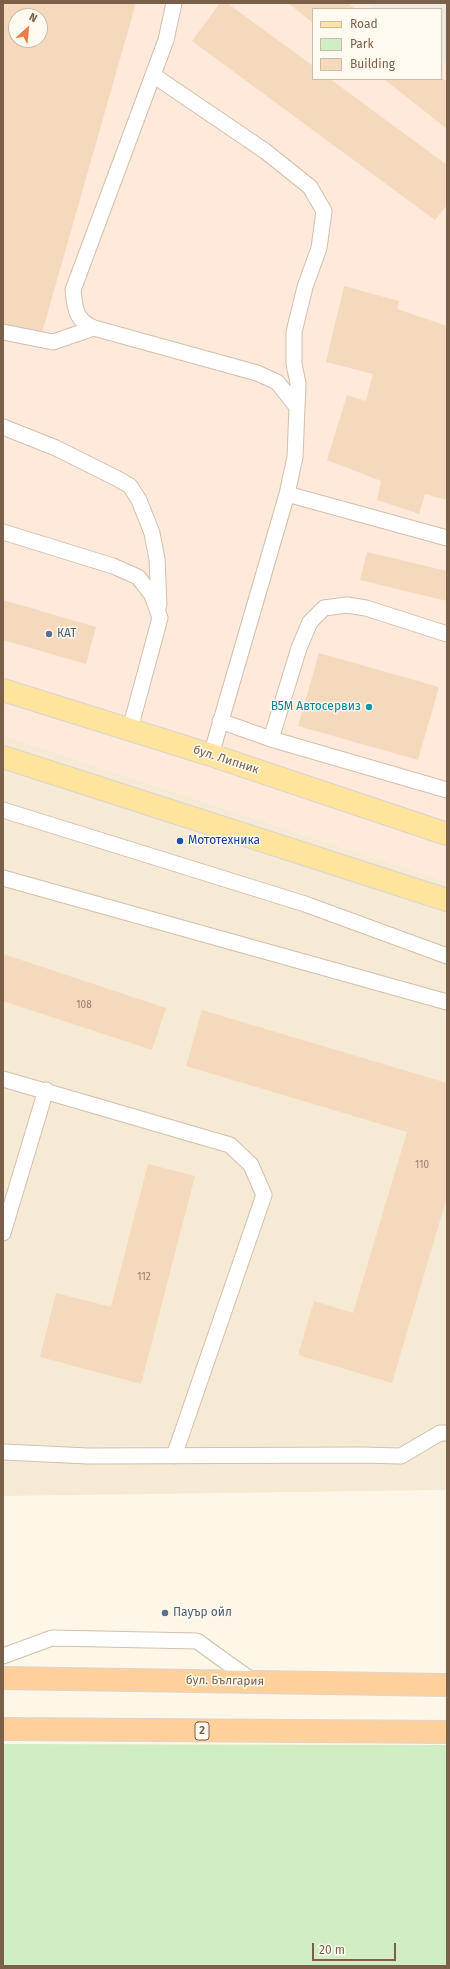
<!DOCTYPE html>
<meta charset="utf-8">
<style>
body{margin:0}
#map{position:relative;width:450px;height:1969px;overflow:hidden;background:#fef7e8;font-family:"Fira Sans",sans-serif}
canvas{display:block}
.frame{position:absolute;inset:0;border:4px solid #7a5f49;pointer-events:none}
.legend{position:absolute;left:312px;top:8px;width:130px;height:72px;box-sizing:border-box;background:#fffaef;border:1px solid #cabcad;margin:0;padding:5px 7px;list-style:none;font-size:12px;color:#7a5f49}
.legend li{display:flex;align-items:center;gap:8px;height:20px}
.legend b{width:20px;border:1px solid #cabcad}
.north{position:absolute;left:8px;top:8px;width:40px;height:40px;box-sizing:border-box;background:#fffaef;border:1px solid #cabcad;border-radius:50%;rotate:27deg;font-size:11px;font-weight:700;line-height:16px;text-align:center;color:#7a5f49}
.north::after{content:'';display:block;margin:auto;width:14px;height:18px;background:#ef7b46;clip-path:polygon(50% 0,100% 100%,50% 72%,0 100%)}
.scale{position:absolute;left:312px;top:1943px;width:84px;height:18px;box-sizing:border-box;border:2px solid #7a5f49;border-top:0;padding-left:5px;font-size:12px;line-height:14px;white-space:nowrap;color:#7a5f49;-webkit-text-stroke:3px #fffaef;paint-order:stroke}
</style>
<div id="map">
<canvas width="450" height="1969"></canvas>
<div class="frame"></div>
<ul class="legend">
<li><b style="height:5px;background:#ffe49d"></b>Road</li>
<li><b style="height:11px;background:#d1edc4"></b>Park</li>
<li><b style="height:11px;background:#f5d9bd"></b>Building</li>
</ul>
<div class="north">N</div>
<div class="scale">20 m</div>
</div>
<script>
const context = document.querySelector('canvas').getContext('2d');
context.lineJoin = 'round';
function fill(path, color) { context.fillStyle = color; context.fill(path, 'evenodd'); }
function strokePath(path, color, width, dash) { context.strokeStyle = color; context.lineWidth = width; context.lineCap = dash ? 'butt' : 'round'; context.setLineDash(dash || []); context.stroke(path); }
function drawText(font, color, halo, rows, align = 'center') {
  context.font = font + ' "Fira Sans",sans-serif'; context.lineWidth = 3; context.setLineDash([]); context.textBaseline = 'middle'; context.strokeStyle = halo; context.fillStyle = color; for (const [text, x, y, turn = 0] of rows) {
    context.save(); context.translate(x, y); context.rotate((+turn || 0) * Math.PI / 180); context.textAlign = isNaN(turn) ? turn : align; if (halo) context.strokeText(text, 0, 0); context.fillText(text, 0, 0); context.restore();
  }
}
fill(new Path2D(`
 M3 735 447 882V1490L3 1496Z`), '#f6ead5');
fill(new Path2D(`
 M3 3H367L375 9H313V79H441V61L447 65V882L3 735ZM16 16H40V40H16Z`), '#ffe9db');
fill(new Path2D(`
 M367 3H447V65L441 61V9H375Z`), '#eee9e1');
fill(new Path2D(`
 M3 1744 447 1745V1966H3Z`), '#d1edc4');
fill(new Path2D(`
 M3 3H136L41 336 3 325ZM16 16H40V40H16Z
 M220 3H227L313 66V79H330L447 165V205L435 220 192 41Z
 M288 3H348L355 9H313V23Z
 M441 77 447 82V129L384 79H441Z
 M344 286 399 301 397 309 447 326V500L425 494 419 514 377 500 381 481 327 460 347 395 366 401 373 374 326 362Z
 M367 552 447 571V601L360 580Z
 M3 600 96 627 86 664 3 640Z
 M319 653 439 687 418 760 298 726Z
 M3 954 166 1008 152 1050 3 1001Z
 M202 1010 447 1083V1197L392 1383 298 1355 314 1301 353 1313 407 1132 186 1066Z
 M148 1164 195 1176 141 1384 40 1357 56 1293 111 1307Z`), '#f5d9bd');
const service = new Path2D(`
 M174 3 166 40 73 290C75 308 75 320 94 328L257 373 277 382 297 407 295 457 287 494
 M153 75 265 151 310 187 324 211 319 248 305 287 294 332V364L298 383 297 407
 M3 332 53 342 94 328
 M3 427 56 448 118 479 130 486 139 500 152 533 157 559 159 605
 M3 532 113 566 138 577 152 595 160 618 130 729
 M220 721 271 739 447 790
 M271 739 299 648 310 622 324 608 347 605 366 608 447 634
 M211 755 287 494 447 538
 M3 810 305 904 447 956
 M3 878 447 1002
 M3 1079 230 1145 251 1165 264 1195 174 1456
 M3 1233 46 1090
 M3 1452 88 1456 362 1455 401 1456 440 1433H447
 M3 1656 52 1638 197 1641 254 1682`);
const primary = new Path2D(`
 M3 690 211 755 447 834
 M3 757 447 900`);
const trunk = new Path2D(`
 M3 1678 447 1685
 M3 1729 447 1732`);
strokePath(service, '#d1c0ac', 17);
strokePath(primary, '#dcd5d0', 24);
strokePath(trunk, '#dcd5d0', 24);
strokePath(service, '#fff', 15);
strokePath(primary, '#ffe49d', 22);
strokePath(trunk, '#fdd09c', 22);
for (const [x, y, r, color] of [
 [49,634,4,"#5c6f8a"],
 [369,707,4,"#0f9aa8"],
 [180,841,4,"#1a4fb4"],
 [165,1613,4,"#5c6f8a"]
]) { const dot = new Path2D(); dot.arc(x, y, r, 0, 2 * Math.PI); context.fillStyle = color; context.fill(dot); strokePath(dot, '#fffaef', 1.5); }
drawText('10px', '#997e66', null, [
 ["108",84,1005],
 ["110",422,1165],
 ["112",144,1277]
]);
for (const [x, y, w] of [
 [202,1731,14]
]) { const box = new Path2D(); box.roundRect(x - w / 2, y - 9, w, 18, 3); context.fillStyle = '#fffaef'; context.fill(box); strokePath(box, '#7a5f49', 1); }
drawText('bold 11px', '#7a5f49', null, [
 ["2",202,1731]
]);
drawText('12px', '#4e5e75', '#fffaef', [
 ["КАТ",57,634],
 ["Пауър ойл",173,1613]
], 'left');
drawText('12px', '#0d838f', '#fffaef', [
 ["В5М Автосервиз",361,707]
], 'right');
drawText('12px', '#7a5f49', '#fffaef', [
 ["бул. Липник",226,760,18],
 ["бул. България",225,1681,1]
]);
drawText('12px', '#164399', '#fffaef', [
 ["Мототехника",188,841]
], 'left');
</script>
